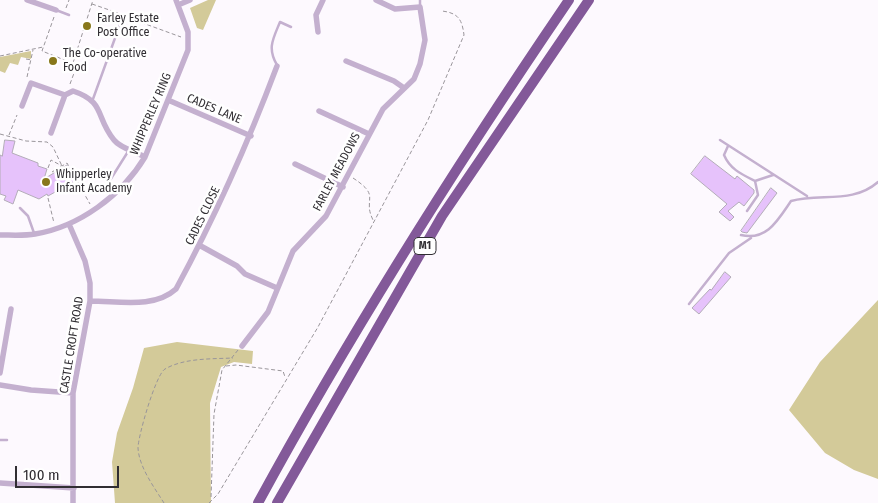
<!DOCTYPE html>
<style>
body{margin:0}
#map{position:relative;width:878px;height:503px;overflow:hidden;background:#fdf9fe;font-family:"Fira Sans Condensed",sans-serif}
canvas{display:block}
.scale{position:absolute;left:15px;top:466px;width:104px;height:22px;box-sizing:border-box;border:2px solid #312e33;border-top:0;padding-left:6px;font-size:15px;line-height:18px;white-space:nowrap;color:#312e33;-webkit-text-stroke:4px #fff;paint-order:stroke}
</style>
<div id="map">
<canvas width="878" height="503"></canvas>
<div class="scale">100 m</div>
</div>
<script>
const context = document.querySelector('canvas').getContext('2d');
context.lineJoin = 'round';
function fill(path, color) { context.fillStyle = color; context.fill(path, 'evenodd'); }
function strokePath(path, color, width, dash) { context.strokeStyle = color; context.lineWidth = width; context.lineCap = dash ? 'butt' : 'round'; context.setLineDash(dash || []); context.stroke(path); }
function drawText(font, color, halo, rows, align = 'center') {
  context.font = font + ' "Fira Sans Condensed",sans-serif'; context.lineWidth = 5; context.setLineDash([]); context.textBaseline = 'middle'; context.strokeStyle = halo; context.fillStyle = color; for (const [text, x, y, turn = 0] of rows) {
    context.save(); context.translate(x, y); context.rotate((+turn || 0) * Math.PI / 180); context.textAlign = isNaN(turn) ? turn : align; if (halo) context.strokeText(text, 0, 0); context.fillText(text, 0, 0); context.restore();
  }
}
fill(new Path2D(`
 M208 0H216L203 30 197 28 190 8Z
 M31 51V59L21 57 18 65 10 63 5 73 0 71V57Z
 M878 300V479L854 470 825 453 789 410 820 362Z
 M177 342 253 351 252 364 234 362 221 367 210 403 211 503H115L112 462 117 433 133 388 144 348Z`), '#d3ca99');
const building = new Path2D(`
 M5 140 15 141 12 153 38 163V166L47 169 44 179 67 165 75 181 48 196 47 194 39 199 18 190 13 204 4 200 6 196 0 194V155L2 156Z
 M705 156 735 179 737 176 754 190V193L744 206 739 202 728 211 734 217 730 221 719 212 727 204 691 174Z
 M771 188 777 193 747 233 742 232 741 231Z
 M725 272 731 277 699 314 692 308 710 289 711 290Z`);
fill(building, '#e6c2fb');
strokePath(building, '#b3acb8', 1);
strokePath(new Path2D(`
 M92 4 118 13
 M66 8 69 0
 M54 17 42 51 72 63
 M129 18 181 37
 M0 56 43 47
 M26 59 32 60
 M27 77 33 50
 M70 84 77 65 73 63 93 0
 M0 134 26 141 47 142 53 147 62 166 52 172
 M9 135 17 115
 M48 168 51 160 62 166 67 163 90 204
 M353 178C382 197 362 198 373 220
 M48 198 54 223
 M226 366 236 365 283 371 285 377
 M211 497 214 414 222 370 238 350
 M164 503C154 487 139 467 138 448 138 436 156 374 165 369 184 358 211 359 233 358
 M209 503 218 494 318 327 428 120 464 35C462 19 458 13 442 11`), '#99959a', 1, [4, 2.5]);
strokePath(new Path2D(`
 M420 0V7
 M56 10 69 15
 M277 65C267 48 273 39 280 22L291 27
 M93 99 123 16
 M720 140 807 196
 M728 146 724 155C730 169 741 174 755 181L773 175
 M111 196 107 185 129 150
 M20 208 28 216 34 233
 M747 211 758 195 755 181
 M741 235C767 241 778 220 791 201 821 193 853 204 878 182
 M689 304 729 253 751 238
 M0 440H7`), '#c4b0cf', 2.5);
strokePath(new Path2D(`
 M27 0 56 10
 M178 5 190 0
 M318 32 316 15 323 0
 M346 61 394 81 404 88
 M168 100 251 136
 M22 106 31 83 65 95 73 91C106 102 95 117 114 140 120 148 136 152 145 157
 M319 111 369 134
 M51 133 65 95
 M295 164 343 187
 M69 224 85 261 90 283V301L73 393V503
 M0 235C11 235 24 236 35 234 79 227 122 195 145 157L188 50V32L176 0
 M199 245 237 266 245 274 277 288
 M90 301C119 301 154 309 176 289 215 217 248 143 277 66
 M242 346 268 312 293 251 326 216 383 109 414 79 420 64 425 40 420 7 395 9 376 0
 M0 373 11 309
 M0 385 31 390 73 393
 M0 483 74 488`), '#c4b0cf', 5.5);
strokePath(new Path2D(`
 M258 503C352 330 458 163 569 0
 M277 503 442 216 589 0`), '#835999', 10);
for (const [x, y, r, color] of [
 [87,26,5,"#88771b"],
 [53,61,5,"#88771b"],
 [46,182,5,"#88771b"]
]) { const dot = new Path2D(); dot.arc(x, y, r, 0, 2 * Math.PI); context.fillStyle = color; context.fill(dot); strokePath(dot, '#fff', 2); }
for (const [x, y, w] of [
 [425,246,22]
]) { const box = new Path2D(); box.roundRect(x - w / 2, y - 8.5, w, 17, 4); context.fillStyle = '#fff'; context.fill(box); strokePath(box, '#312e33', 1); }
drawText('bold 11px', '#312e33', null, [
 ["M1",425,246]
]);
drawText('12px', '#312e33', '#fff', [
 ["Farley Estate",97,19],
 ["Post Office",97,33],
 ["The Co-operative",63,54],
 ["Food",63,68],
 ["Whipperley",56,175],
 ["Infant Academy",56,189]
], 'left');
drawText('12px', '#312e33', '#fff', [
 ["CADES LANE",214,109,23],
 ["WHIPPERLEY RING",151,114,-67],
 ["FARLEY MEADOWS",337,172,-62],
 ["CADES CLOSE",203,216,-64],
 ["CASTLE CROFT ROAD",72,345,-81]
]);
</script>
